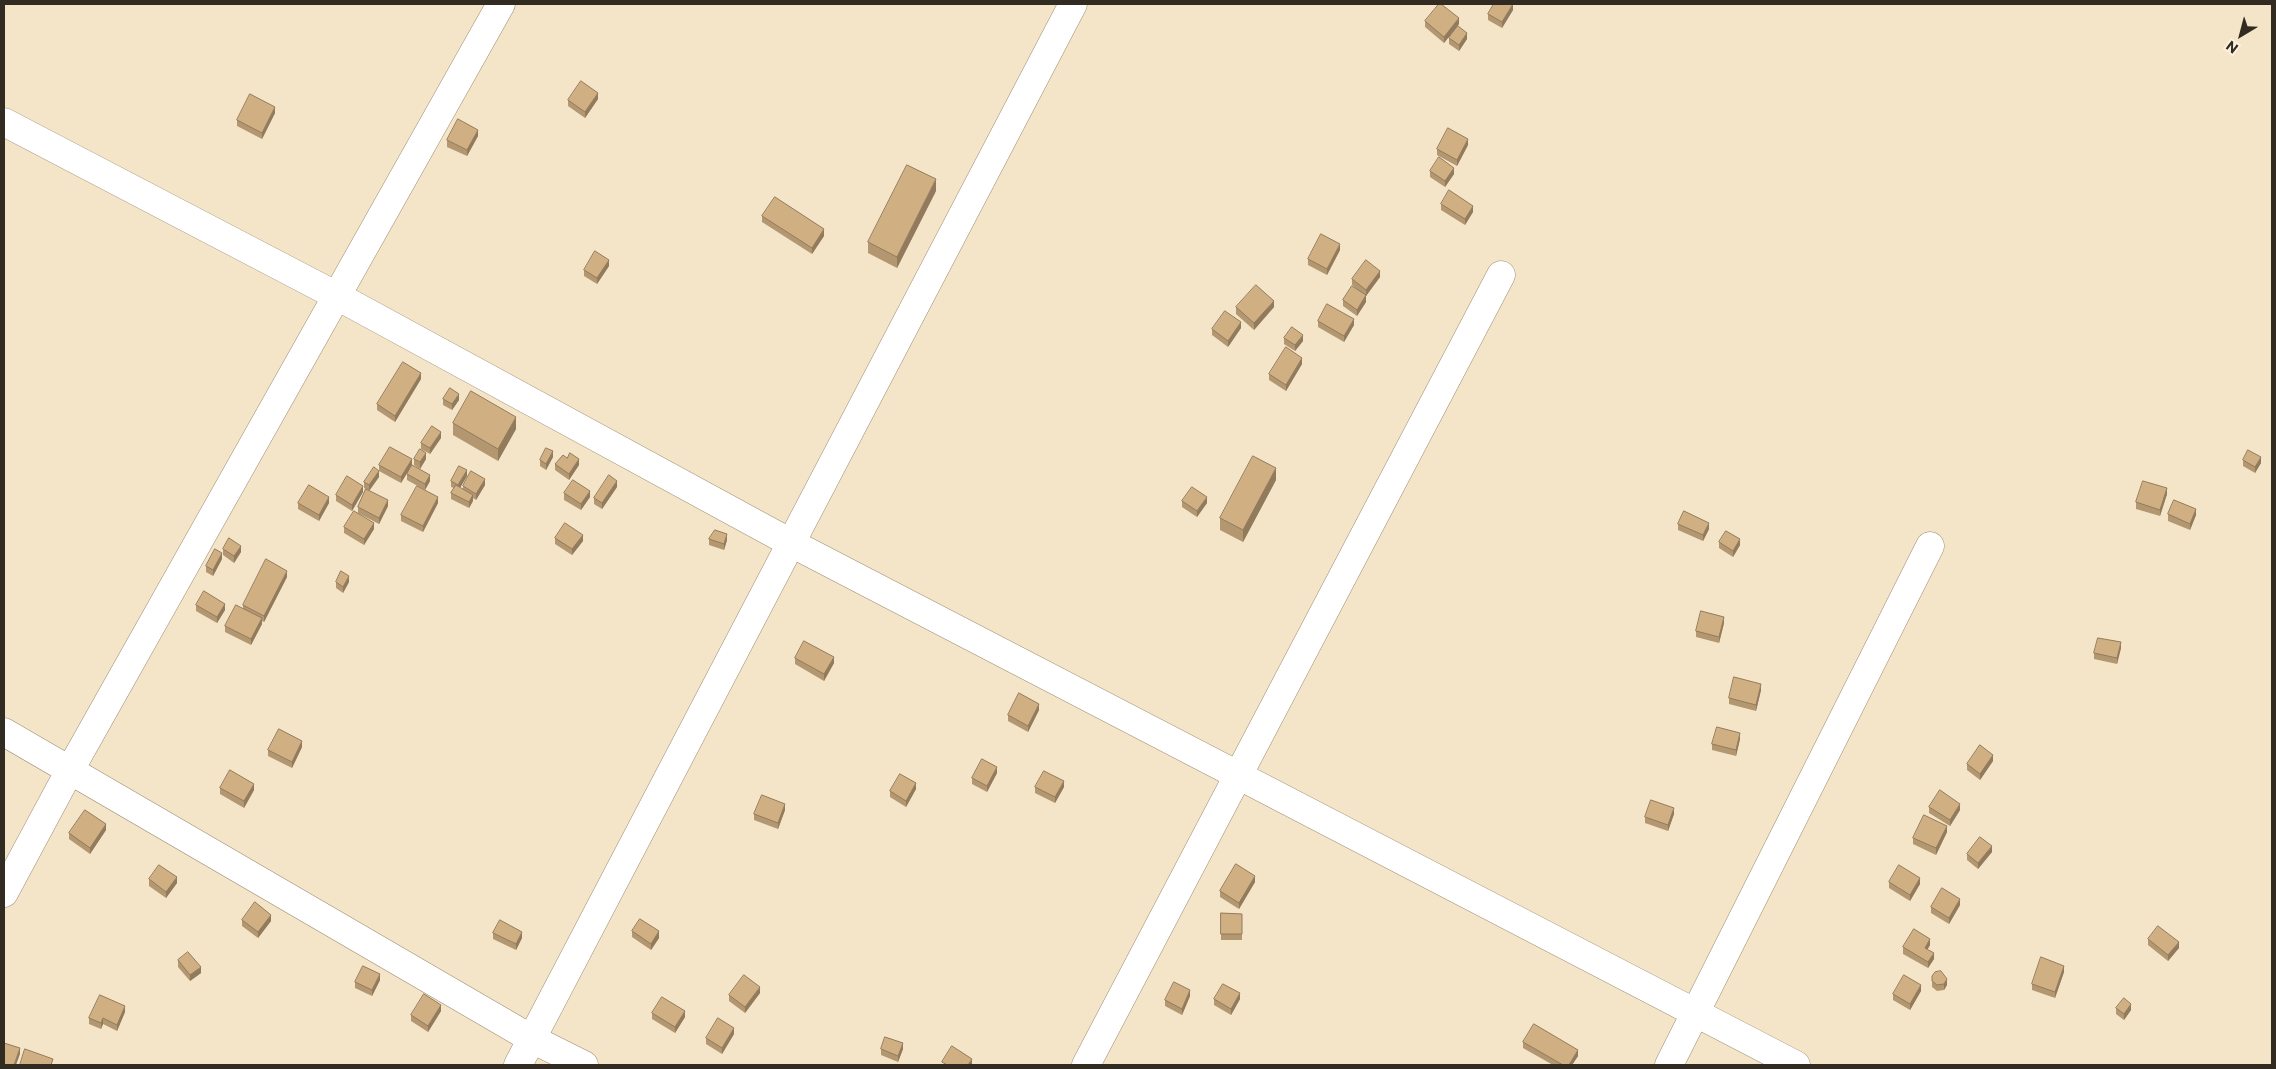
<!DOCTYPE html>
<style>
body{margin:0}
#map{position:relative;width:2276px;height:1069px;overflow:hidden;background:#f4e4c8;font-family:Commissioner,sans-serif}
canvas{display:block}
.frame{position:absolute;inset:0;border:5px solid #312b21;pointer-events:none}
.north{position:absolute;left:2216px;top:10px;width:50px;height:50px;-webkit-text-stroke:4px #fef1db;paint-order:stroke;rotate:217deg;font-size:14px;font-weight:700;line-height:20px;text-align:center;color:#312b21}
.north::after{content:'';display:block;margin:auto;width:18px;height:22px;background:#312b21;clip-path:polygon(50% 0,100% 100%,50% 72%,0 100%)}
</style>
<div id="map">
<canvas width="2276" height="1069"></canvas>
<div class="frame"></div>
<div class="north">N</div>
</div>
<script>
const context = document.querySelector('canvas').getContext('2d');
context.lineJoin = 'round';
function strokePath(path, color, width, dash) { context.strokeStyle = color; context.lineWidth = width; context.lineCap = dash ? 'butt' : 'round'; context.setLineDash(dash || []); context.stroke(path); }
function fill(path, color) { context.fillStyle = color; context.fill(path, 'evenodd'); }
const minor = new Path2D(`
 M4 122 337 296 791 543 1796 1065
 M4 732 532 1039 584 1065
 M4 893 70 770 501 4
 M518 1065 1073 4
 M1086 1065 1501 275
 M1669 1065 1930 546`);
strokePath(minor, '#9d8e74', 29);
strokePath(minor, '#fff', 28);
fill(new Path2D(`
 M1513 10 1502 28 1488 20V14Z
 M1425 21 1459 24 1444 43 1425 27Z
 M1449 38 1467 39 1459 51 1449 44Z
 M598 99 585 118 568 106V100Z
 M275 113 262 139 237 126V120Z
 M478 136 467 156 447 147V140Z
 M1468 145 1457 166 1437 155V149Z
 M1430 171 1454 174 1445 187 1430 177Z
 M936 191 897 268 868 253V242Z
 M1441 204 1473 212 1465 225 1441 210Z
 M762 216 824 236 812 254 762 222Z
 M1340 250 1327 275 1308 265V259Z
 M609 266 597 284 584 276V270Z
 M1380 277 1366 296V302L1357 316 1343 306V300L1358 290 1352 285V279Z
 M1236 307H1274L1254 330 1236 314Z
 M1318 321 1354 325 1344 342 1318 327Z
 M1241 328 1228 347 1212 335V329Z
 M1284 338 1303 341 1295 351 1284 344Z
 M1302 364 1286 391 1269 380V374Z
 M421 379 395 422 377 410V404Z
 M443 399 459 400 452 410 443 405Z
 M453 423 516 429 498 461 453 435Z
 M441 438 430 454 421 449V443Z
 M553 457 546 470 540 466V460Z
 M567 458 579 465 569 480 555 470V464Z
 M414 459H426L420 469 414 465Z
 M2243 460 2261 463 2255 473 2243 466Z
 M379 465H412L401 483 379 471Z
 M407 474 430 481 425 490 407 480Z
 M467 476 460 488 463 489V486L485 485 476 500 473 498V501L469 508 451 499V493L454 488 451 487V481Z
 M379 477 369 491 388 506 379 524 358 513V507L366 489 364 488V482Z
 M1276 480 1243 542 1220 530V518Z
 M617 487 602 509 594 504V498Z
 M363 492 352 511 336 501V495Z
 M564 493 590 497 581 510 564 500Z
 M2167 494 2160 516 2136 509V502Z
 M1182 501 1207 503 1197 517 1182 507Z
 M298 503H329L319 521 298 509Z
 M438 503 423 532 401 521V515Z
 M2168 514 2196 515 2190 530 2168 521Z
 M1678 524 1709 529 1703 541 1678 530Z
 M344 527 374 529 364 545 344 533Z
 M555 538 583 541 572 555 555 544Z
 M709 539 727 540 724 550 709 545Z
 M1719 542 1740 545 1733 557 1719 548Z
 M223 549 241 552 234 563 223 555Z
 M222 559 213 576 206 572V566Z
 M287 577 264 622 262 621V624L251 645 225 632V626L243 608V605Z
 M336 582H349L343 593 336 588Z
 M196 605 225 610 217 623 196 611Z
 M1724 623 1719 643 1696 637V631Z
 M2121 648 2117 664 2094 659V653Z
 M795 658 834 663 824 681 795 664Z
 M1761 690 1756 711 1729 704V698Z
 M1039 710 1028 732 1008 721V715Z
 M1740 739 1736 756 1712 750V744Z
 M302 747 292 768 268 756V750Z
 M1993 761 1980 780 1967 770V764Z
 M997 773 987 792 972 784V778Z
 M1035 787H1064L1055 803 1035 793Z
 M220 788 254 790 244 808 220 794Z
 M916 789 906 807 890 797V791Z
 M1929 807 1960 810 1950 826 1929 813Z
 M785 810 778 829 754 820V814Z
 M1674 814 1668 831 1645 823V817Z
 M106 830 90 854 69 839V833Z
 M1947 832 1936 855 1913 844V838Z
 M1992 852 1978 869 1967 860V854Z
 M149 879 177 883 166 898 149 886Z
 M1255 882 1239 909 1220 897V891Z
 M1889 882 1920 884 1910 901 1889 888Z
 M1960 905 1949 924 1931 913V907Z
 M1221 913 1242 914V940H1221Z
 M242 920 271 921 258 938 242 926Z
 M632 931 659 938 651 950 632 937Z
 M493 933 522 938 516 950 493 939Z
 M2148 939 2179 948 2168 961 2148 945Z
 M1930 945 1927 950 1934 959 1928 968 1903 954V947Z
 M178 960 201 973 190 981 178 967Z
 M2064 972 2055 998 2032 990V984Z
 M1932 976 1947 985 1944 990 1937 991 1932 987Z
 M380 980 372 996 355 988V982Z
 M1921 991 1910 1010 1893 1000V994Z
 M760 993 745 1013 729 1001V995Z
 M1190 996 1182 1015 1165 1006V1000Z
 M1214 999H1240L1231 1015 1214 1005Z
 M2116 1008 2131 1010 2124 1020 2116 1014Z
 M441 1011 428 1032 411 1021V1015Z
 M125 1012 117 1031 103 1024 101 1029 89 1024V1018Z
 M652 1013 685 1017 675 1033 652 1019Z
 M734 1034 722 1054 706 1044V1038Z
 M1523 1042 1578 1056 1572 1065H1553L1523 1048Z
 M881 1049H903L898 1062 881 1055Z`), '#b39771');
fill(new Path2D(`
 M1513 4V10L1502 28V22Z
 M1459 18V24L1444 43V37Z
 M1467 33V39L1459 51V45Z
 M598 93V99L585 118V112Z
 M275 107V113L262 139V133Z
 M478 130V136L467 156V150Z
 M1468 139V145L1457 166V160Z
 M1454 168V174L1445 187V181Z
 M936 179V191L897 268V257Z
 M1473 206V212L1465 225V219Z
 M824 229V236L812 254V248Z
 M1340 244V250L1327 275V269Z
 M609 260V266L597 284V278Z
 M1380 271V277L1366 296V302L1357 316V310L1366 296V290Z
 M1274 301V307L1254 330V323Z
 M1354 319V325L1344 342V336Z
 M1241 322V328L1228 347V341Z
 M1303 335V341L1295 351V345Z
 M1302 358V364L1286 391V385Z
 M421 373V379L395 422V416Z
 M459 394V400L452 410V404Z
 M516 417V429L498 461V449Z
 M441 432V438L430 454V448Z
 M553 451V457L546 470V464Z
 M426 453V459L420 469V462Z
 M2261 457V463L2255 473V467Z
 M412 459V465L401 483V477Z
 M579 459V465L569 480V474Z
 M1276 468V480L1243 542V530Z
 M467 470V476L458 491V485Z
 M379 471V477L369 491V485Z
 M430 475V481L425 490V484Z
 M485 479V485L476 500V494Z
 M617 481V487L602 509V503Z
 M363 486V492L352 511V505Z
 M2167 488V494L2160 516V510Z
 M590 491V497L581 510V504Z
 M473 495V501L469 508V502Z
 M329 497V503L319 521V515Z
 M438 497V503L423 532V526Z
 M1207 497V503L1197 517V511Z
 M388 500V506L379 524V518Z
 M2196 509V515L2190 530V524Z
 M374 523V529L364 545V539Z
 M1709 523V529L1703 541V535Z
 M727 534V540L724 550V544Z
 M583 535V541L572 555V549Z
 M1740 539V545L1733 557V551Z
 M241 546V552L234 563V556Z
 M222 553V559L213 576V570Z
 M287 571V577L264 622V616Z
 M349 576V582L343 593V587Z
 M225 604V610L217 623V617Z
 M1724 617V623L1719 643V637Z
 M262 618V624L251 645V639Z
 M2121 642V648L2117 664V658Z
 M834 657V663L824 681V674Z
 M1761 684V690L1756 711V705Z
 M1039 704V710L1028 732V726Z
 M1740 733V739L1736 756V750Z
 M302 741V747L292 768V762Z
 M1993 755V761L1980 780V774Z
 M997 767V773L987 792V786Z
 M1064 781V787L1055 803V797Z
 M916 783V789L906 807V801Z
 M254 784V790L244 808V801Z
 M785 804V810L778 829V823Z
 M1960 804V810L1950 826V820Z
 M1674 808V814L1668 831V825Z
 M106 824V830L90 854V848Z
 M1947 826V832L1936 855V848Z
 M1992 846V852L1978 869V863Z
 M1255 876V882L1239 909V903Z
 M177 877V883L166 898V892Z
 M1920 878V884L1910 901V895Z
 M1960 899V905L1949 924V918Z
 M271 915V921L258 938V932Z
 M659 931V938L651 950V944Z
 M522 932V938L516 950V944Z
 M1930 939V945L1925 954V948Z
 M2179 942V948L2168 961V955Z
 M1934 953V959L1928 968V962Z
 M2064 966V972L2055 998V992Z
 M201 967V973L190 981V975Z
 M380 974V980L372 996V990Z
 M1947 979V985L1944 990V984Z
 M1921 985V991L1910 1010V1004Z
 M760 987V993L745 1013V1007Z
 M1190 990V996L1182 1015V1009Z
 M1240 993V999L1231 1015V1009Z
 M2131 1004V1010L2124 1020V1014Z
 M441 1005V1011L428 1032V1026Z
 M125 1006V1012L117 1031V1025Z
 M685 1011V1017L675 1033V1027Z
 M103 1018V1024L101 1029V1023Z
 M734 1028V1034L722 1054V1048Z
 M903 1043V1049L898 1062V1056Z
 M20 1048V1054L16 1065H14Z
 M1578 1050V1056L1572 1065H1569Z
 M972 1059V1065H968Z`), '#927b5c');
const building = new Path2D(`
 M1439 4H1441L1459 18 1444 37 1425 21Z
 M1494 4H1513L1502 22 1488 14Z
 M1458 26 1467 33 1459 45 1449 38Z
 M581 81 598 93 585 112 568 100Z
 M250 94 275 107 262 133 237 120Z
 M458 119 478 130 467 150 447 140Z
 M1448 128 1468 139 1457 160 1437 149Z
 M1439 157 1454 168 1445 181 1430 171Z
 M907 165 936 179 897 257 868 242Z
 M1449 190 1473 206 1465 219 1441 204Z
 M775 197 824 229 812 248 762 216Z
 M1321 234 1340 244 1327 269 1308 259Z
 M595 251 609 260 597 278 584 270Z
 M1366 260 1380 271 1366 290 1352 279Z
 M1256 285 1274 301 1254 323 1236 307Z
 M1352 286 1366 295 1357 310 1343 300Z
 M1327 304 1354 319 1344 336 1318 321Z
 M1225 311 1241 322 1228 341 1212 329Z
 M1292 327 1303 335 1295 345 1284 338Z
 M1286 347 1302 358 1286 385 1269 374Z
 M403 362 421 373 395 416 377 404Z
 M450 388 459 394 452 404 443 399Z
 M471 391 516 417 498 449 453 423Z
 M432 426 441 432 430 448 421 443Z
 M390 447 412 459 401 477 379 465Z
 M546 448 553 451 546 464 540 460Z
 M420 449 426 453 420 462 414 459Z
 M2248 450 2261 457 2255 467 2243 460Z
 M570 453 579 459 569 474 555 464 563 455 567 458Z
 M1253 456 1276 468 1243 530 1220 518Z
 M412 465 430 475 425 484 407 474Z
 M459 466 467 470 458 485 451 481Z
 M374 467 379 471 369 485 364 482Z
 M471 471 485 479 476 494 463 486Z
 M609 475 617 481 602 503 594 498Z
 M347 476 363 486 352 505 336 495Z
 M573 480 590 491 581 504 564 493Z
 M2143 481 2167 488 2160 510 2136 502Z
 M309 485 329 497 319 515 298 503Z
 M456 485 473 495 469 502 451 493Z
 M417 486 438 497 423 526 401 515Z
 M1192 487 1207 497 1197 511 1182 501Z
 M366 489 388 500 379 518 358 507Z
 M2174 500 2196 509 2190 524 2168 514Z
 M354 511 374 523 364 539 344 527Z
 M1684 511 1709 523 1703 535 1678 524Z
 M565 523 583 535 572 549 555 538Z
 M715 530 727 534 724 544 709 539Z
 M1726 531 1740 539 1733 551 1719 542Z
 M229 538 241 546 234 556 223 549Z
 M215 549 222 553 213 570 206 566Z
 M266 559 287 571 264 616 243 605Z
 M341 571 349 576 343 587 336 582Z
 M204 591 225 604 217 617 196 605Z
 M236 605 262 618 251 639 225 626Z
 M1701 611 1724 617 1719 637 1696 631Z
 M2098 638 2121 642 2117 658 2094 653Z
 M804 641 834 657 824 674 795 658Z
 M1734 677 1761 684 1756 705 1729 698Z
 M1019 693 1039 704 1028 726 1008 715Z
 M1717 727 1740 733 1736 750 1712 744Z
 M279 729 302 741 292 762 268 750Z
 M1980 745 1993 755 1980 774 1967 764Z
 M982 759 997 767 987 786 972 778Z
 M230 770 254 784 244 801 220 788Z
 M1044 771 1064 781 1055 797 1035 787Z
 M900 774 916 783 906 801 890 791Z
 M1940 790 1960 804 1950 820 1929 807Z
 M762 795 785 804 778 823 754 814Z
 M1651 800 1674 808 1668 825 1645 817Z
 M85 810 106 824 90 848 69 833Z
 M1924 815 1947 826 1936 848 1913 838Z
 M1980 837 1992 846 1978 863 1967 854Z
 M1236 864 1255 876 1239 903 1220 891Z
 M159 865 177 877 166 892 149 879Z
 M1899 865 1920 878 1910 895 1889 882Z
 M1942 888 1960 899 1949 918 1931 907Z
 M255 902 271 915 258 932 242 920Z
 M1221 913 1242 914V934H1221Z
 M640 919 659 931 651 944 632 931Z
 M500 920 522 932 516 944 493 933Z
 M2158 926 2179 942 2168 955 2148 939Z
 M1914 929 1930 939 1925 948 1934 953 1928 962 1903 947Z
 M188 952 201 967 190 975 178 960Z
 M2041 957 2064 966 2055 992 2032 984Z
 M363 966 380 974 372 990 355 982Z
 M1941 971 1947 979 1944 984 1937 985 1932 981V976L1935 972Z
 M744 975 760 987 745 1007 729 995Z
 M1904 975 1921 985 1910 1004 1893 994Z
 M1174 982 1190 990 1182 1009 1165 1000Z
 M1223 984 1240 993 1231 1009 1214 999Z
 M424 994 441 1005 428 1026 411 1015Z
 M100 995 125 1006 117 1025 103 1018 101 1023 89 1018Z
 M662 997 685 1011 675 1027 652 1013Z
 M2124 998 2131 1004 2124 1014 2116 1008Z
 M718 1018 734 1028 722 1048 706 1038Z
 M1534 1024 1578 1050 1569 1065H1563L1523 1042Z
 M885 1037 903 1043 898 1056 881 1049Z
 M4 1043 20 1048 14 1065H4Z
 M952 1046 972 1059 968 1065H947L942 1062Z
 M25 1049 53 1059 51 1065H20Z`);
fill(building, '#d0b083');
strokePath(building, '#927b5c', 1);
</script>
